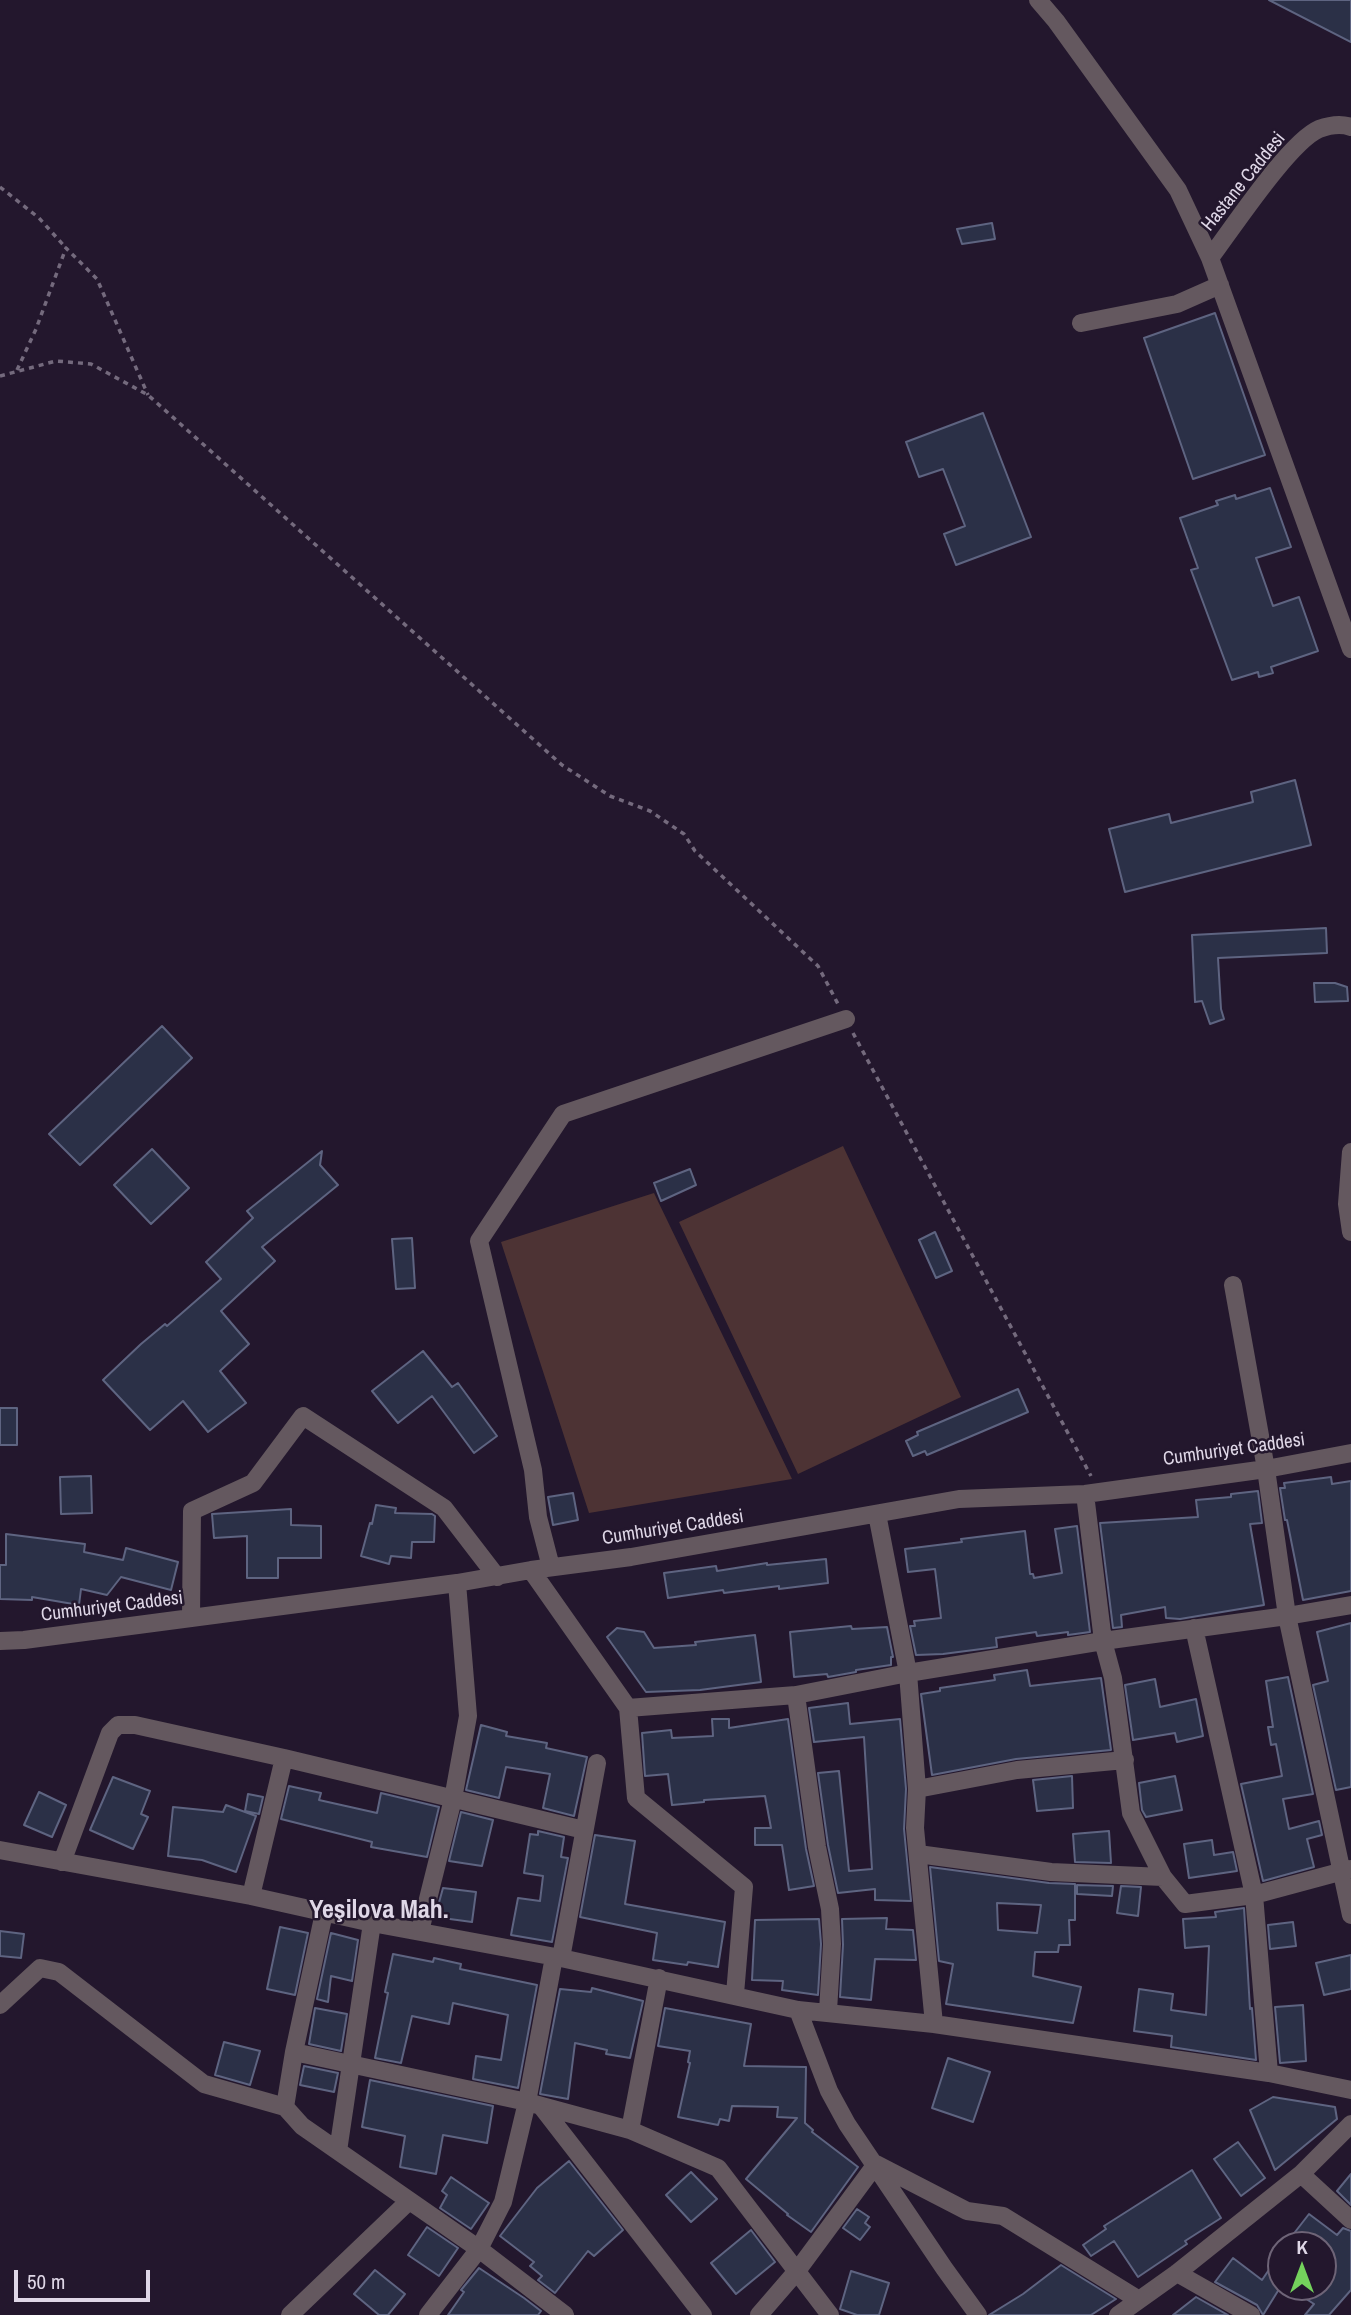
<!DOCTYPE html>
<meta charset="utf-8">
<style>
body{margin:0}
#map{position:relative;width:1351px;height:2315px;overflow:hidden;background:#23172d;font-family:"Archivo Narrow",sans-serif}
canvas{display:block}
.north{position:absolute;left:1267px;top:2231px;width:70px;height:70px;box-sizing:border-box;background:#23172d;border:2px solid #6e6477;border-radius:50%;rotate:0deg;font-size:19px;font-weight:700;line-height:28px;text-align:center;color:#dfd7e7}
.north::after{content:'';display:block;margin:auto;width:24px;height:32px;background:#74d25c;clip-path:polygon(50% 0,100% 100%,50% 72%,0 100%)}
.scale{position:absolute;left:14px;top:2270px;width:136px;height:32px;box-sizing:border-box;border:4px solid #dfd7e7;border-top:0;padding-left:9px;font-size:21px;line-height:24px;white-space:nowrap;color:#dfd7e7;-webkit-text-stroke:5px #23172d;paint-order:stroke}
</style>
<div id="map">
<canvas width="1351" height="2315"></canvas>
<div class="north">K</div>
<div class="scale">50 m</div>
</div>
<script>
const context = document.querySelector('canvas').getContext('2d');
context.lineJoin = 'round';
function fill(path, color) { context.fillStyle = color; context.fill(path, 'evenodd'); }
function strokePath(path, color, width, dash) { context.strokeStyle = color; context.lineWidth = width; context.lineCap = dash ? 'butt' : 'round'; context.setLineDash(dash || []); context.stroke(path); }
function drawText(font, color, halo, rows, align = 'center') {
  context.font = font + ' "Archivo Narrow",sans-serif'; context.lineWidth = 5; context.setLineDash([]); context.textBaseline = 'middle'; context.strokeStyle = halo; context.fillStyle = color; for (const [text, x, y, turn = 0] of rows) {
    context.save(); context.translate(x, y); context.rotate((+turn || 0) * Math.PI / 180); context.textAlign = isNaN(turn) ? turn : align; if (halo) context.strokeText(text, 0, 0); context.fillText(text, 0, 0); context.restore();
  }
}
fill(new Path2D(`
 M843 1146 961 1397 798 1474 679 1222Z
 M654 1193 792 1479 589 1513 501 1242Z`), '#4d3334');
const building = new Path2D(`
 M1269 0H1351V42Z
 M992 223 995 239 962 244 957 229Z
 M1215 313 1265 455 1193 479 1144 338Z
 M983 413 1031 537 956 565 944 534 965 526 943 469 919 477 906 442Z
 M1270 488 1291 547 1256 558 1273 606 1299 597 1318 651 1271 667 1273 673 1259 677 1258 672 1232 680 1191 570 1198 568 1180 518 1218 505 1216 501 1235 495 1236 499Z
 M1295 780 1311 845 1125 892 1109 829 1169 814 1171 823 1253 802 1251 792Z
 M1326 928 1327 953 1218 958 1221 1009 1224 1019 1210 1024 1202 1001 1195 1002 1192 935Z
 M1314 983H1335L1347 987 1348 1001 1315 1002Z
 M162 1026 192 1058 80 1165 49 1134Z
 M152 1149 189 1188 151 1224 114 1185Z
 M322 1151 320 1165 338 1185 262 1247 275 1261 221 1311 249 1344 220 1371 246 1403 208 1432 183 1401 150 1430 103 1380 141 1344 165 1324 167 1326 221 1279 206 1262 253 1218 247 1211Z
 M690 1169 696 1185 661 1201 654 1183Z
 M935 1232 952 1271 936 1278 919 1240Z
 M412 1238 415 1288 396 1289 392 1239Z
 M423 1351 452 1387 458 1383 497 1436 474 1453 432 1396 398 1423 372 1391Z
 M1018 1389 1028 1412 927 1455 925 1451 913 1456 906 1441 918 1435 917 1432Z
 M0 1408H17V1445H0Z
 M91 1476 92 1513 61 1514 60 1477Z
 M1331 1477 1332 1484 1351 1481V1591L1303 1600 1287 1520H1285L1280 1488H1285L1284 1483Z
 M1258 1491 1262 1523 1250 1524 1264 1605 1180 1619 1166 1618 1165 1607 1121 1615 1122 1627 1113 1628 1100 1523 1198 1517 1196 1500 1231 1497V1494Z
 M573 1493 578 1520 553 1525 548 1497Z
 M376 1505 396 1508 395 1513 432 1514 435 1516 434 1542H412L411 1558 391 1556 389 1564 361 1556 370 1523 372 1524Z
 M291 1509V1525L321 1526V1558H278V1578H247V1536L214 1538 212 1514Z
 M1077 1526 1090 1632 1068 1635V1632L1037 1636 1036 1632 996 1638 997 1647 943 1654 916 1655 910 1626H915L914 1621 941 1618 935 1569 908 1572 905 1549 962 1542 961 1539 1025 1531 1030 1574H1033L1034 1578 1062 1573 1055 1529Z
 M6 1534 85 1544 84 1552 123 1560 126 1548 178 1562 171 1590 121 1577 107 1595 81 1589 79 1605 32 1597V1600L0 1599V1565H6Z
 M826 1559 828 1583 779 1589V1586L724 1593 723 1590 668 1598 664 1573 716 1566 717 1571 767 1563V1565Z
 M1351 1623V1787L1336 1790 1313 1685 1328 1681 1317 1632Z
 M851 1626 852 1629 887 1627 893 1657H891V1665L856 1670V1672L828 1677 827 1674 794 1677 790 1632Z
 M617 1628 644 1632 654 1648 696 1645 695 1642 755 1635 761 1682 700 1690 646 1692 607 1637Z
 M1027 1670 1030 1686 1101 1678 1111 1750 1016 1759 932 1775 921 1694 940 1691V1688L995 1680 994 1675Z
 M1288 1677 1313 1794 1283 1799 1289 1829 1319 1821 1322 1835 1307 1839 1314 1867 1263 1881 1241 1784 1282 1776 1276 1744 1271 1745 1268 1727H1273L1266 1681Z
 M1155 1679 1160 1707 1196 1699 1203 1736 1177 1742 1175 1733 1133 1740 1125 1685Z
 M848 1703 850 1724 900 1719 906 1789 904 1829 911 1901 875 1900V1889L838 1893 828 1845 818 1773 839 1771 849 1871 872 1869 864 1737 814 1742 809 1708Z
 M712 1719H729V1728L788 1719 806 1849 814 1886 789 1890 782 1845H755V1828H771L765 1796 704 1800V1802L672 1805 668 1774 645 1776 642 1733 671 1730 672 1738 713 1736Z
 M481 1725 507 1732 506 1736 547 1743 546 1748 587 1757 574 1816 543 1808 550 1774 506 1767 499 1798 466 1790Z
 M1072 1776 1073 1808 1037 1811 1033 1780Z
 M1175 1776 1182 1810 1146 1817 1142 1810 1139 1783Z
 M113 1777 150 1791 141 1814 148 1817 133 1849 90 1830Z
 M289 1786 321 1793 319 1800 377 1813 381 1793 439 1807 427 1857 371 1847 372 1842 281 1819Z
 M39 1792 66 1805 52 1837 24 1825Z
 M248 1794 263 1797 259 1814 245 1811Z
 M226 1805 256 1816 236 1872 202 1860 168 1856 173 1807 223 1812Z
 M461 1812 493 1820 482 1866 449 1861Z
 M538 1831 564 1837 561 1857 568 1858 552 1942 511 1935 518 1898 540 1901 543 1876 524 1873 530 1834 538 1835Z
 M1109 1831 1111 1863 1075 1862 1073 1834Z
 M595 1835 635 1841 625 1904 725 1922 718 1967 688 1962 687 1965 653 1960 657 1933 580 1917Z
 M1212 1840 1214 1855 1233 1852 1237 1871 1189 1878 1184 1844Z
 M930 1867 1049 1883 1075 1884V1920H1069L1070 1945H1059L1058 1952H1035L1033 1976 1081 1987 1073 2023 946 2004 953 1964 939 1961ZM997 1903 1041 1905 1037 1933 998 1930Z
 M1077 1885 1113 1886 1112 1896 1077 1894Z
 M1121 1886 1141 1887 1138 1916 1117 1913Z
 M443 1888 476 1892 472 1922 435 1917Z
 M1244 1908 1250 2009 1252 2008 1256 2060 1171 2047 1172 2036 1134 2031 1139 1989 1173 1994 1171 2010 1206 2015 1209 1946 1185 1948 1183 1919 1216 1917 1215 1912Z
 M887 1918 886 1929 913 1930 916 1960 875 1959 871 2000 840 1997 843 1945 842 1919Z
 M819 1919 821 1944 818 1995 782 1990 783 1981 752 1980 755 1920Z
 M1293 1922 1296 1946 1270 1949 1268 1925Z
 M280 1927 308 1933 295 1995 267 1989Z
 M0 1931 24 1934 21 1958 0 1956Z
 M331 1933 358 1940 352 1981 331 1976 328 2002 317 1999Z
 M393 1954 433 1962 434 1958 461 1964 460 1969 537 1985 518 2088 473 2079 476 2056 501 2060 508 2015 453 2003 449 2024 412 2016 401 2063 375 2058 388 1993 385 1992Z
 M1351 1955V1989L1324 1995 1316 1963Z
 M592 1988 643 2001 630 2058 606 2054 607 2050 575 2043 568 2099 540 2094 560 1989 591 1992Z
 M1303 2005 1306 2061 1280 2063 1275 2007Z
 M315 2008 347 2014 341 2051 309 2044Z
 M665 2008 751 2024 744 2066 806 2067 805 2123 813 2130 812 2132 858 2167 811 2232 787 2215 788 2214 746 2179 797 2118 777 2117 778 2107 732 2106 729 2121 720 2119 718 2125 678 2117 690 2063 688 2062 690 2051 658 2046Z
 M224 2042 260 2051 250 2085 215 2075Z
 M948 2058 990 2072 973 2122 932 2108Z
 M304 2066 338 2073 334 2092 300 2085Z
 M370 2080 493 2106 487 2143 443 2135 436 2174 400 2167 405 2136 362 2127Z
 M1273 2097 1335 2107 1337 2119 1275 2170 1250 2110Z
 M1238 2142 1265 2178 1241 2196 1214 2159Z
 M569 2161 623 2230 594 2256 588 2251 555 2293 538 2280 542 2276 530 2266 534 2262 500 2236 537 2188Z
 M1192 2170 1221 2218 1185 2241 1187 2244 1138 2277 1114 2241 1091 2256 1083 2245 1106 2229 1104 2226Z
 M691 2172 717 2199 691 2222 666 2195Z
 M1351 2174V2205L1337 2191Z
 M451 2177 489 2203 471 2229 440 2208 447 2195 442 2191Z
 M857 2209 869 2217 865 2223 870 2227 860 2240 843 2228Z
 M1309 2214 1337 2235 1343 2228 1351 2231V2290L1329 2315H1305L1314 2304 1288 2287H1323V2245H1285Z
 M427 2227 458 2248 439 2276 408 2255Z
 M751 2230 775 2262 736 2294 711 2263Z
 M1281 2252V2286L1263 2315 1257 2305 1215 2282 1233 2258 1262 2280Z
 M1061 2265 1116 2299 1091 2315H989L1023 2294Z
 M479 2268 524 2298 541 2311 538 2315H448L464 2292 461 2290Z
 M375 2270 405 2294 388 2315H379L354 2294Z
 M851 2271 889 2283 879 2315H857L840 2309Z
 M1196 2297 1228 2315H1173Z`);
fill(building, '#2b3047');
strokePath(building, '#5e6481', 2);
strokePath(new Path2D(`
 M0 187 39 218 66 248
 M17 370 36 329 66 248 97 279 148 395
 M0 376 56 361 91 364 148 395 562 765 610 796 650 811 684 834 695 851 818 966 838 1004
 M853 1033 1091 1476`), '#746a7d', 3.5, [5, 5]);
strokePath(new Path2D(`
 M1038 0 1056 21 1178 190 1210 258 1351 649
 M1210 258C1232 229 1289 142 1319 129 1330 125 1340 123 1351 127
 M1081 323 1177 304 1220 285
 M1351 1152 1347 1204 1351 1232
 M1233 1285 1266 1469 1287 1616 1351 1915
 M1085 1494 1103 1641 1113 1678 1131 1813 1163 1877 1185 1904 1254 1895 1351 1869
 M877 1514 908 1673 917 1789 915 1828 934 2024
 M551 1567 538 1517 533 1470 479 1241 563 1114 846 1019
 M531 1570 628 1708 636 1798 744 1887 735 1994
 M191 1618 192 1511 253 1483 303 1416 444 1508 497 1577
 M1194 1628 1254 1895 1269 2073
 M0 1641 24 1640 457 1583 531 1570 631 1557 959 1499 1085 1494 1266 1469 1351 1453
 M796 1695 817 1847 830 1909 832 1944 828 2011
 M628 1708 796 1695 908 1673 1103 1641 1287 1616 1351 1605
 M917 1789 1017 1770 1125 1760
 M0 1850 251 1896 372 1923 561 1958 798 2010 934 2024 1269 2073 1351 2090
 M918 1854 1051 1872 1163 1877
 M62 1862 110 1733 118 1725H135L284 1758
 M251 1896 284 1758 584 1830
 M324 1913 294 2052 285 2107 302 2126 479 2249 565 2315
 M420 1931 453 1799 468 1716 457 1583
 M561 1958 597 1763
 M0 2005 40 1968 59 1972 204 2084 285 2107
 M798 2010 829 2091 847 2124 944 2268 978 2315
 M294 2052 527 2102 630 2130 718 2168 830 2315
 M541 2106 703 2315
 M630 2130 659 1978
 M338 2151 372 1923
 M1301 2174 1351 2220
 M1177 2273 1251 2315
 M290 2315 409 2201
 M428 2315 479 2249 503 2202 527 2102 554 1957
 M759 2315 797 2271 876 2164 967 2211 1003 2216 1139 2300
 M1118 2315 1177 2273 1301 2174 1351 2124`), '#64585f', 18);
drawText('19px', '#dfd7e7', '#23172d', [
 ["Hastane Caddesi",1244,182,-51],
 ["Cumhuriyet Caddesi",1234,1450,-8],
 ["Cumhuriyet Caddesi",673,1528,-9],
 ["Cumhuriyet Caddesi",112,1607,-7]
]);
drawText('bold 26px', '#dfd7e7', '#23172d', [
 ["Yeşilova Mah.",379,1911]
]);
</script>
